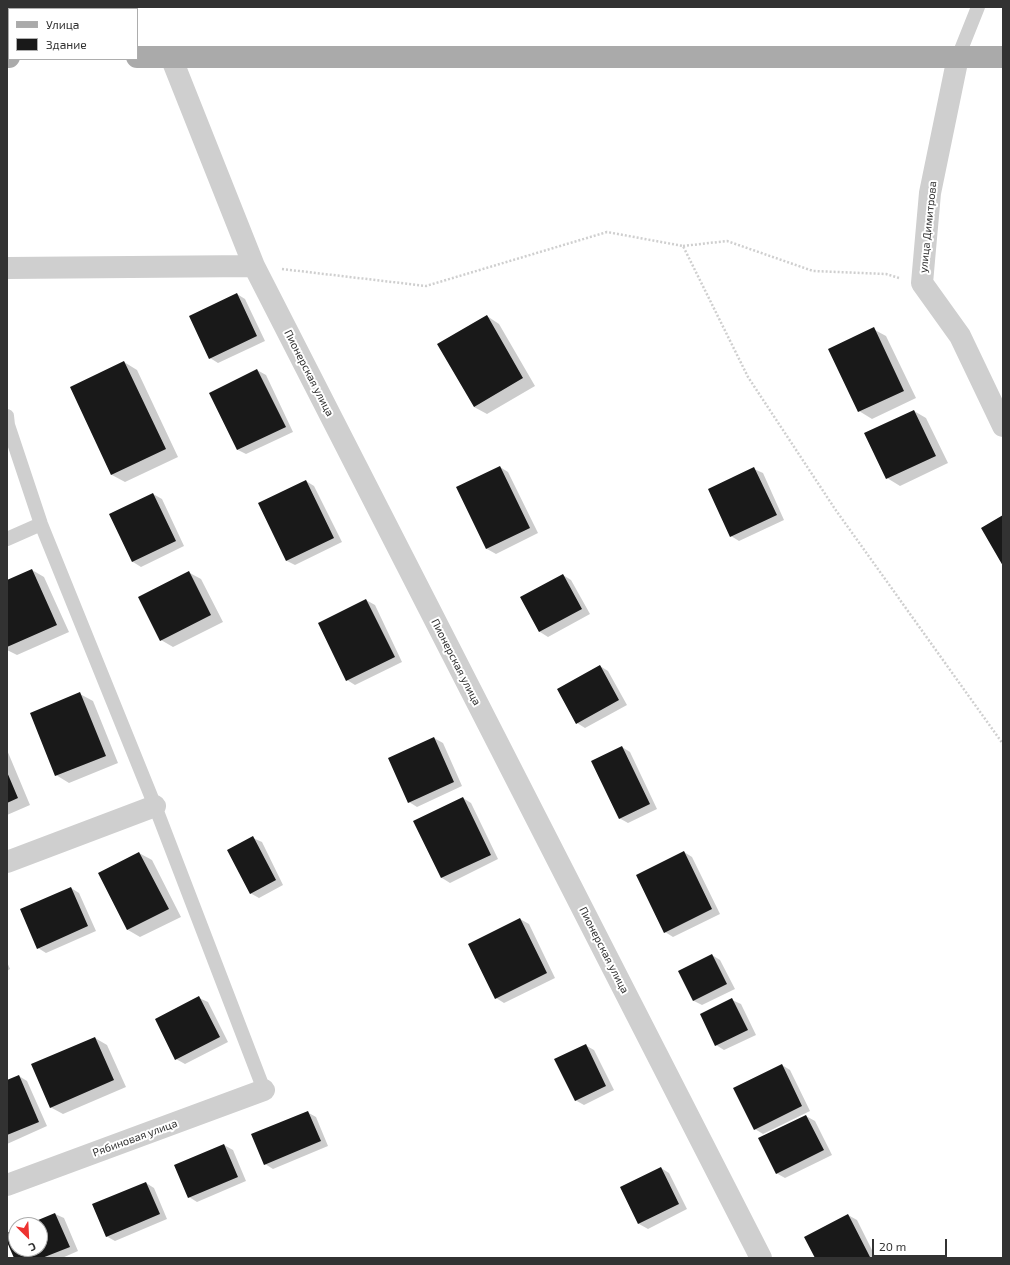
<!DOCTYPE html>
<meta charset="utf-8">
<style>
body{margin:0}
#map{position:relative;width:1010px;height:1265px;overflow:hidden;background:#fff;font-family:"Exo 2",sans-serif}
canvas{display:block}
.frame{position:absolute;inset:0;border:8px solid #323232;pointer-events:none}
.legend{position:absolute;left:8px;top:8px;width:130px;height:52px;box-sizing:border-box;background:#fff;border:1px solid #adadad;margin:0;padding:5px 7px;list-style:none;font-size:12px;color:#323232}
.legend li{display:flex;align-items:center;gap:8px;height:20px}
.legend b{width:20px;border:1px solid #adadad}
.north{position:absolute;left:8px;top:1217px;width:40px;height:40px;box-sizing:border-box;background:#fff;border:1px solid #adadad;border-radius:50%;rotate:156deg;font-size:11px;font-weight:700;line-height:16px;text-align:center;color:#323232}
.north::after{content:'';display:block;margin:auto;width:14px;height:18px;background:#ed3230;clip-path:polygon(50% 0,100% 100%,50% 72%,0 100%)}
.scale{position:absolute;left:872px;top:1239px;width:75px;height:18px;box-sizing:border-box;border:2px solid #323232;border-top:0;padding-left:5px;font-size:12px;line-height:14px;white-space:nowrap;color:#323232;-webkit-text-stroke:3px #fff;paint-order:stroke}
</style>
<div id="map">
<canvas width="1010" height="1265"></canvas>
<div class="frame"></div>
<ul class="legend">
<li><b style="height:5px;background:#aaa"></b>Улица</li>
<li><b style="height:11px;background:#191919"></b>Здание</li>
</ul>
<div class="north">С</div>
<div class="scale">20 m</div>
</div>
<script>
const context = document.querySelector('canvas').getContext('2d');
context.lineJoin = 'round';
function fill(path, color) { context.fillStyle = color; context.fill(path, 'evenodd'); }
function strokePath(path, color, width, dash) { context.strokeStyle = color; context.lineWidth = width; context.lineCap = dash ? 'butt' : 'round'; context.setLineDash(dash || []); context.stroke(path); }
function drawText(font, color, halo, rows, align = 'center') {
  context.font = font + ' "Exo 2",sans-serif'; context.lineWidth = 4; context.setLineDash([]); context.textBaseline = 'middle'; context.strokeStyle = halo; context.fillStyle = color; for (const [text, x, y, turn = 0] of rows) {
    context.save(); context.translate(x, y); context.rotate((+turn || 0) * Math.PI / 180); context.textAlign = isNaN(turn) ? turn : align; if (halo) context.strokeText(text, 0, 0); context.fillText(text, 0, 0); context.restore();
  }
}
fill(new Path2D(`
 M7 225 8 256H7Z
 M237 294 245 299 265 341 218 363 210 358Z
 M487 316 499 324 535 386 487 414 474 407Z
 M873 329 886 336 916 398 872 419 859 411Z
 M124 362 137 370 178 457 125 482 112 475 71 388Z
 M257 370 266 375 293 432 246 454 238 450Z
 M914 411 926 418 948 463 900 486 887 478Z
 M500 467 508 472 538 533 496 554 487 549 458 488Z
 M754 469 763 473 784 520 739 541 731 536Z
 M306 481 314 486 342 542 295 565 287 561Z
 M153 494 162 499 184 546 141 567 133 562 111 514Z
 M32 570 44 577 69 632 17 655 7 650V581Z
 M188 572 201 579 223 622 173 647 161 640Z
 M563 575 571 580 590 614 548 637 540 632 521 597Z
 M366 600 375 605 402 662 355 685 347 680Z
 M600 666 608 671 627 705 585 728 577 723Z
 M80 694 93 701 118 763 69 783 56 775Z
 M434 738 443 743 462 786 417 807 409 802Z
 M622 747 630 752 657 809 628 823 619 818Z
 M7 750 30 805 7 815Z
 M463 798 471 803 498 859 450 883 442 878 415 821Z
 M253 838 262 842 283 885 259 898 250 893Z
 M684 852 692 857 720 914 673 937 665 932Z
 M139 853 152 860 181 917 140 937 128 930 99 873Z
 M71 888 79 893 96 931 46 953 38 948Z
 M520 919 529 924 555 978 504 1003 496 998Z
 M712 955 720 960 735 989 702 1005 694 1001 679 971Z
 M7 962 10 969 7 971Z
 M199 998 208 1002 228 1042 185 1064 176 1059Z
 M732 1000 741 1004 756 1035 724 1050 716 1045Z
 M95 1038 107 1045 126 1087 63 1114 50 1107Z
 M585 1045 594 1050 614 1090 584 1105 575 1100Z
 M782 1065 790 1070 810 1111 763 1134 755 1129Z
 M19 1076 27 1081 47 1126 7 1144V1081Z
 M307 1112 316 1117 328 1146 273 1169 265 1164Z
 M806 1116 815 1121 832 1155 785 1178 776 1173 759 1138Z
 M224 1145 233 1150 246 1181 197 1202 189 1197Z
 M661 1168 669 1173 687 1209 648 1229 639 1224 621 1187Z
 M146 1183 154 1188 167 1219 115 1241 106 1236Z
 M55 1214 64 1218 78 1251 62 1258H15L7 1240V1234L16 1230V1249H40V1225H29Z
 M848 1215 857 1220 876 1258H816L806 1237Z`), '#0003');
fill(new Path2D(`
 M237 293 257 336 209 359 189 316Z
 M487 315 523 378 474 407 437 344Z
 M874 327 904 391 858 412 828 349Z
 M124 361 166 449 111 475 70 387Z
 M257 369 286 427 237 450 209 393Z
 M914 410 936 456 886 479 864 433Z
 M500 466 530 528 486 549 456 487Z
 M754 467 777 515 730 537 708 489Z
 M306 480 334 538 286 561 258 503Z
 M153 493 176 541 132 562 109 514Z
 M1003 515V566L981 528Z
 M32 569 57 625 7 647V580Z
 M189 571 211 615 160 641 138 597Z
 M563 574 582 609 539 632 520 597Z
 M366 599 395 657 346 681 318 623Z
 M600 665 619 700 576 724 557 689Z
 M80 692 106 756 55 776 30 713Z
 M434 737 454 782 408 803 388 758Z
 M622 746 650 804 619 819 591 761Z
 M7 772 18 798 7 803Z
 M463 797 491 855 441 878 413 821Z
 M253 836 276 880 250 894 227 850Z
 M684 851 712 909 664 933 636 875Z
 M139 852 169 909 127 930 98 873Z
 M71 887 88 926 37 949 20 909Z
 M520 918 547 973 495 999 468 944Z
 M712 954 727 984 693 1001 678 971Z
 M199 996 220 1037 175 1060 155 1019Z
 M732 998 748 1030 715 1046 700 1014Z
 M95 1037 114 1080 50 1108 31 1064Z
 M586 1044 606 1086 575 1101 554 1059Z
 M782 1064 802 1106 754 1130 733 1088Z
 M19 1075 39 1122 7 1135V1080Z
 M308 1111 321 1141 264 1165 251 1134Z
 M806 1115 824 1150 776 1174 758 1138Z
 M224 1144 238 1177 188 1198 174 1165Z
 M661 1167 679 1204 638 1224 620 1187Z
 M146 1182 160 1214 106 1237 92 1204Z
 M55 1213 70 1247 42 1258H14L7 1242V1233L16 1229V1249H40V1225H26Z
 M848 1214 870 1257 815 1258 804 1237Z`), '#191919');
strokePath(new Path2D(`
 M683 246 727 241 813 271 886 274 899 278
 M282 269 426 286 607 232 683 246 748 377 835 509 1003 744`), '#cfcfcf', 2.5, [2, 2]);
strokePath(new Path2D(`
 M958 57 978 7
 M7 416 8 425 41 524 155 806 264 1090
 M7 539 41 524`), '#cfcfcf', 14);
strokePath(new Path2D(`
 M171 57 254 266 761 1258
 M958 57 930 193 922 283 960 336 1003 426
 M7 268 254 266
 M7 862 155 806
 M7 1185 264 1090`), '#cfcfcf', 22);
strokePath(new Path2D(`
 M7 57H9
 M137 57H1003`), '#aaa', 22);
drawText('11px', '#323232', '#fff', [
 ["улица Димитрова",928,227,-84],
 ["Пионерская улица",309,373,63],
 ["Пионерская улица",456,662,63],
 ["Пионерская улица",604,950,63],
 ["Рябиновая улица",135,1138,-20]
]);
</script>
